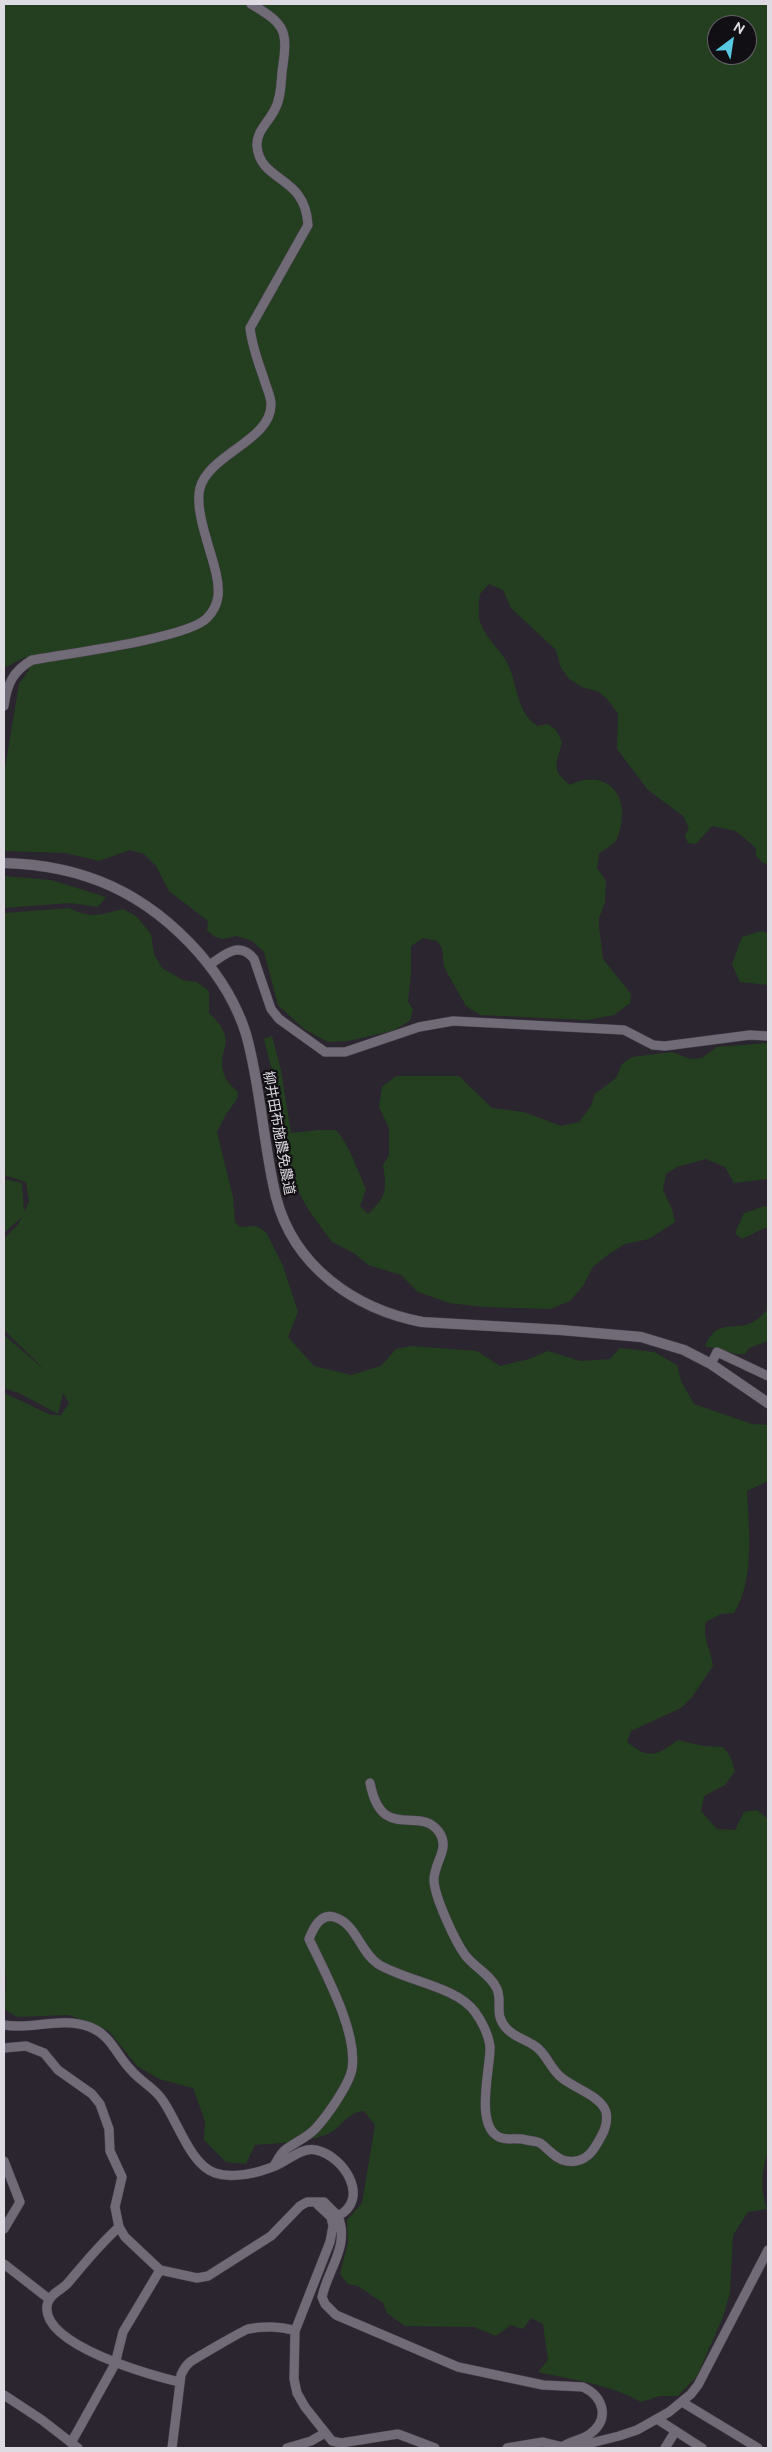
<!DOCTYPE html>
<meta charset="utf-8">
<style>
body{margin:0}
#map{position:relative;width:772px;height:2452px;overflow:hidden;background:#2a252e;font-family:Ubuntu,sans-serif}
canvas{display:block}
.frame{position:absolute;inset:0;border:5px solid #dfdbe2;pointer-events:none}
.north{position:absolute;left:707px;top:15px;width:50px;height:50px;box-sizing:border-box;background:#110f13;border:1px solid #636166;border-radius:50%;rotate:31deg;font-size:14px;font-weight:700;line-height:20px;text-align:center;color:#dfdbe2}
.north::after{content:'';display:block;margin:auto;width:18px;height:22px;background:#58c9e3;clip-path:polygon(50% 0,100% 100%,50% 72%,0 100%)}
</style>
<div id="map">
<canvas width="772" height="2452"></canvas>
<div class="frame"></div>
<div class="north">N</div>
</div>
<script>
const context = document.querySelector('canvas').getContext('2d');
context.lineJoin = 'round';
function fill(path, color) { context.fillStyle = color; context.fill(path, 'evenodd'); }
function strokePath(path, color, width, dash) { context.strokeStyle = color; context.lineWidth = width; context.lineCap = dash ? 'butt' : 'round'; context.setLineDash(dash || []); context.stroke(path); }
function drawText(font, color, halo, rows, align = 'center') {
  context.font = font + ' Ubuntu,"Noto Sans JP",sans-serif'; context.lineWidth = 4.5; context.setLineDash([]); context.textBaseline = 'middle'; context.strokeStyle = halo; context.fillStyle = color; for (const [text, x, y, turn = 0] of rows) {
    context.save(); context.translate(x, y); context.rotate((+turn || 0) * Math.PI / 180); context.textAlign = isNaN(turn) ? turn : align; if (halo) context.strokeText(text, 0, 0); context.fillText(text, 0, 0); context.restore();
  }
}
fill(new Path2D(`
 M4 4H768V864L763 863 756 856V848L736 831 712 826 696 844 688 843 685 836 689 827 683 816 648 790 617 749 618 714 608 700 599 692 582 687 569 679 561 668 556 650 511 608 503 590 489 584 480 594C479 601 478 609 479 617 481 632 497 647 505 659 519 682 514 710 537 726L548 724 556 730 562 742C557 764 550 769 570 785 602 769 628 790 621 825 620 830 618 839 614 843 610 847 603 850 599 854L597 868 606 881 605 902 599 918V927L603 959 631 994 630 1003 614 1015 587 1020 480 1015 466 1006 444 967 442 948 437 941 423 938 411 946V974L408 1002 413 1009 410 1021 392 1031 348 1041 328 1042 304 1029 278 1005 264 952 252 941 237 936 223 939 215 937 207 930 208 921 169 891 156 866 144 854 130 850 99 861 65 853 4 851V774L19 684 29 670 25 657 4 668ZM717 25H747V55H717Z
 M4 876 51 880 106 897 98 907 70 903 4 908Z
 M69 908C92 919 99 915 123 909L136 916 151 934 154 954 162 968 183 980 197 982 209 991V1013C242 1044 214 1048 225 1077 227 1082 234 1088 238 1092L237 1099 225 1116 217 1132 233 1197 235 1222 240 1227 256 1226 266 1232 283 1266 298 1312 288 1337 314 1366 351 1375 381 1366 396 1349 412 1346 477 1351 500 1366 529 1359 548 1351 580 1361 610 1359 620 1348 654 1352 677 1365 681 1381 694 1404 752 1424 768 1425V1481L747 1491C749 1529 755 1579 734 1613L721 1614 706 1622C702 1638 711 1649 713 1666L692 1697 681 1708 631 1731 627 1742C649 1760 656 1756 678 1740L703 1746 723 1747 730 1756 735 1771 725 1785 704 1796 701 1811 717 1829 735 1830 744 1812 757 1810 768 1819V2151C762 2171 759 2189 767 2209L748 2212 733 2235 730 2293 723 2317 697 2376 678 2396H660L641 2402C609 2384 573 2380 538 2372L548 2360 543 2324 531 2318 523 2329 511 2325 496 2336 474 2327 405 2326 387 2313 383 2303 358 2286 348 2284 340 2274 348 2243 347 2220 362 2203 375 2125 364 2111C346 2112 341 2130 325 2135 303 2143 278 2143 255 2145L246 2164 226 2162 204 2140 205 2121 193 2088 159 2079 137 2066 109 2031 69 2015 17 2017 4 2009C4 1996 8 1981 4 1969V1393L51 1415H61L69 1403 63 1393 58 1414 19 1393 4 1388V1335L46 1371 4 1330V1238L17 1226 22 1217 4 1233V1179L22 1183 24 1211 29 1202 26 1182 4 1175V913Z
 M761 931 768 933V985L740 982 732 964 742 937Z
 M272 1036 281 1070 291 1133 319 1130H336C350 1146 357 1170 366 1189L360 1206 368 1214C387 1196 387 1190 383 1165L389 1155V1128L379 1107 382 1087 396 1076H459L492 1108 524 1112 561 1126 579 1122 591 1106 595 1094 616 1078 622 1064 632 1057 672 1052 690 1059 702 1058 717 1047 768 1043V1179L734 1183 725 1167 706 1159 677 1167 666 1174 663 1190 672 1209 675 1222 649 1239 625 1244 609 1254 593 1267 583 1286 570 1301 550 1309 484 1307 449 1303 418 1292 401 1275 368 1265 354 1253 332 1242 310 1212 295 1186 285 1147 276 1087 264 1039Z
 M765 1206 768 1207V1229L765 1228 742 1239 735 1233 744 1213Z
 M768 1309V1341L749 1348 745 1354H736L705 1346C716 1322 724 1329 745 1325 753 1324 763 1315 768 1309Z`), '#233f20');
const minor = new Path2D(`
 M4 706C7 684 13 671 32 660 65 654 189 638 207 618 220 605 220 590 216 573 211 550 194 510 200 488 209 454 272 440 271 404 271 396 266 387 264 379 258 362 252 346 250 328L308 225C305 174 260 183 257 146 256 131 269 122 275 109 281 98 281 84 282 72 288 31 287 25 251 4
 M209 965C225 955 239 940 254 959L271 1009 279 1019 325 1052H345L419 1027 453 1021 624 1030 653 1045 665 1046 750 1035 768 1036
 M711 1364 717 1352 768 1376
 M4 2025C32 2030 61 2016 90 2027 112 2036 116 2055 131 2070 140 2081 153 2087 161 2098 177 2119 190 2165 215 2173 233 2179 258 2173 275 2166 288 2161 301 2147 316 2150 344 2156 371 2199 338 2216L324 2202H307L300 2206 271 2236 208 2276 197 2278 160 2270 125 2237 119 2227 115 2207 122 2177 110 2151 109 2129 100 2104 92 2094 58 2070 44 2053 26 2046 4 2048
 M4 2161 20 2202 4 2229
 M274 2166C277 2161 280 2154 285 2150 295 2142 307 2138 316 2128 327 2116 349 2085 352 2069 358 2032 325 1973 309 1939 313 1929 320 1913 334 1917 356 1923 360 1952 378 1964 405 1981 456 1986 475 2012 482 2021 489 2036 490 2047 491 2066 474 2125 499 2137 506 2141 518 2137 526 2140 531 2141 536 2141 540 2143 549 2149 556 2160 567 2161 579 2163 589 2157 595 2147 601 2137 609 2126 606 2112 601 2096 574 2088 562 2078 550 2069 547 2054 535 2046 525 2039 516 2038 507 2029 493 2014 503 2004 497 1989 491 1975 474 1967 465 1955 455 1941 435 1898 434 1881 433 1863 451 1849 439 1832 419 1804 382 1844 370 1783
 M318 2205 331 2217 333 2226 330 2242 295 2331 294 2379 297 2393 305 2407 332 2441 341 2443 398 2434 435 2448
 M338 2216C350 2246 328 2269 322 2297L325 2304 336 2315 458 2367 543 2385 583 2387C604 2397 610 2419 590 2434 582 2440 570 2441 562 2447
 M119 2227C98 2246 85 2263 67 2284 60 2291 49 2294 47 2306 42 2345 152 2376 180 2382
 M4 2264 49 2299
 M4 2395 42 2420 78 2448
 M682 2402 758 2448
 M657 2419 702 2448
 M71 2443 115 2364 123 2332 160 2270
 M172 2448 181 2375C184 2369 185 2366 190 2362 194 2359 244 2330 248 2329 262 2326 281 2326 295 2331
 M287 2448 311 2441 325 2433
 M507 2448 543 2442 567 2448 575 2447 619 2436 637 2430 669 2412 691 2394 698 2385 768 2250
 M665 2448 675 2432`);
const tertiary = new Path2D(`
 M4 863C84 865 146 893 199 953 219 976 237 1005 246 1034 261 1087 263 1144 276 1197 294 1267 355 1309 422 1322L561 1330 641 1337 684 1350 711 1364 768 1403`);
strokePath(minor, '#48434b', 10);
strokePath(tertiary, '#48434b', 11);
strokePath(minor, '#716b77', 9);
strokePath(tertiary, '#716b77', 10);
drawText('14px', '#dfdbe2', '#110f13', [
 ["柳井田布施農免農道",279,1133,80]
]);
</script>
